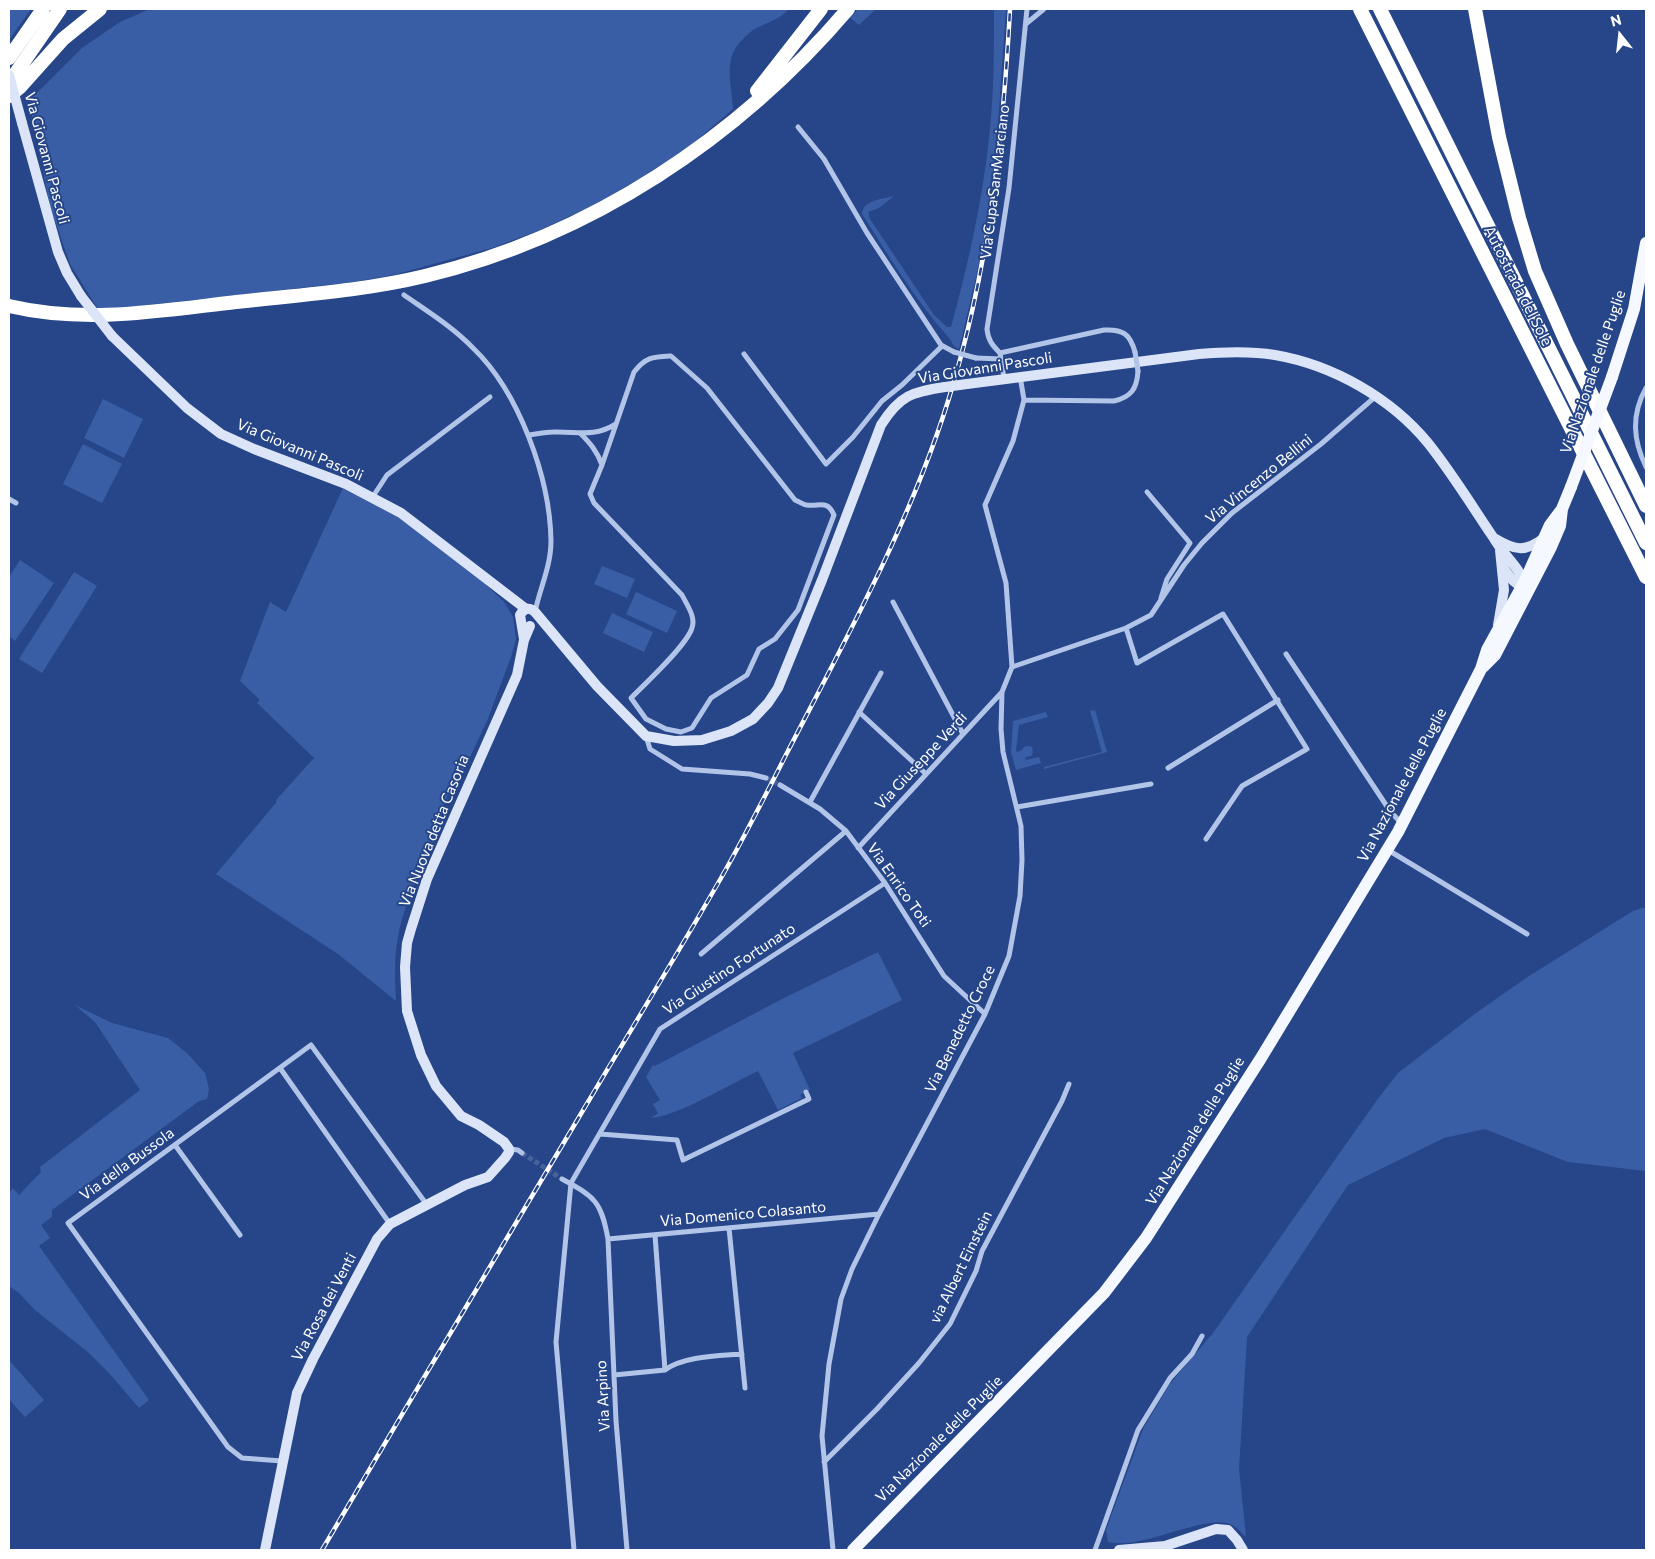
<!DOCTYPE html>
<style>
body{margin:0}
#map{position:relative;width:1655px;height:1559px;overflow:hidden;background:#264689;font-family:Commissioner,sans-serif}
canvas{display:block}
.frame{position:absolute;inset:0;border:10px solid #fff;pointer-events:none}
.north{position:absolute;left:1595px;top:10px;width:50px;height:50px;-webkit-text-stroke:4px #264689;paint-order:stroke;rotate:344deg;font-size:14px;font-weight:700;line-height:20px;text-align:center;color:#fff}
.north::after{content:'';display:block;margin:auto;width:18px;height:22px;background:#fff;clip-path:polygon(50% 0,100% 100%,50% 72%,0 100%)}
</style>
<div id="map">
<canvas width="1655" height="1559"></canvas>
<div class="frame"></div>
<div class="north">N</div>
</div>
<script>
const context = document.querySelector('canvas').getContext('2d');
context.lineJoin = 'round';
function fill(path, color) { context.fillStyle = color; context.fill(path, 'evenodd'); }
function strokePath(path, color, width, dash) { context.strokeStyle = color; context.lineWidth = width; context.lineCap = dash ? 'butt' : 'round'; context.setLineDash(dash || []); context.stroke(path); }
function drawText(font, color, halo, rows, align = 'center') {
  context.font = font + ' Commissioner,sans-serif'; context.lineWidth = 4; context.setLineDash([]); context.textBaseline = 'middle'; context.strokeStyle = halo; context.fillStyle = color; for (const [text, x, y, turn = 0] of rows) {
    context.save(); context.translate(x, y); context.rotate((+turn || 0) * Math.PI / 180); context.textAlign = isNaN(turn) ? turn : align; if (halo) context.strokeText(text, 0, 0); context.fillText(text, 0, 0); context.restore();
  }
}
fill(new Path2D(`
 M9 9H31L9 40Z
 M150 9H789C778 20 772 20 759 27 753 29 748 34 743 39 722 58 732 84 733 109L685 150 642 177 596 204 540 230 492 248 393 275 353 282 138 306 98 309 70 264 50 206 29 101 82 48 120 22Z
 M858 9H876L859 25 850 18Z
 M994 9H1006L997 138 990 195 981 256 959 349C953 347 953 343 949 338 915 300 889 256 862 214 863 200 883 199 894 196L879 208 868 212 870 219 934 315 947 327H951C968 266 982 202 989 139 994 96 994 52 994 9Z
 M103 399 143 419 124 458 84 438Z
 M83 444 122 464 102 503 63 484Z
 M343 488 399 517 464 564 504 602 513 617 516 639 511 657 487 721 463 772 457 771 443 807 449 810C431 851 403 898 397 943 394 962 395 981 396 1001L338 954 216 874 276 803 277 799 314 758 257 703 260 700 240 681 270 602 286 612Z
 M20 560 54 583 15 641 9 636V577Z
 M602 566 635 579 627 598 594 584Z
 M74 572 97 586 42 673 19 659Z
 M636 592 677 611 667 633 626 614Z
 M612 613 653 632 644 652 603 633Z
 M1095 710 1107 752 1044 769V767L1102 752 1090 711Z
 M1046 712 1048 717 1019 725 1016 751 1017 752 1022 750 1024 747 1029 746 1032 747 1033 753 1031 756 1025 757 1026 760 1039 757 1041 763 1016 770 1011 752 1013 721Z
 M1642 908H1646V1171L1568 1162 1485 1129 1444 1138 1348 1185 1247 1337 1239 1469 1246 1537C1242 1534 1239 1529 1234 1526 1211 1510 1142 1551 1108 1542L1106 1530 1143 1429 1169 1385 1213 1333 1377 1100 1398 1073 1476 1013 1526 978 1633 911Z
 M878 952 902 1000 793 1053 810 1090 800 1095 802 1098 778 1110 758 1071C732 1083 678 1116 651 1118L658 1113 653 1104 660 1100 646 1077 653 1065 655 1066 780 1000Z
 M75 1005 112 1023 168 1038 187 1053 205 1073 209 1089 207 1099 199 1101 52 1210V1217L41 1225 50 1238 39 1246 149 1400 139 1408 109 1373 89 1353 35 1310 19 1293 9 1286V1193L13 1188 19 1195 41 1172 40 1167 140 1090 95 1022Z
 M9 1360 44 1400 25 1417 9 1399Z`), '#3a5ea5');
strokePath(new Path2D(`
 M766 778 780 785
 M522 1153 562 1179`), '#47629b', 5, [5, 2.5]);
strokePath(new Path2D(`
 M1027 23 1044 9
 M798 127 824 159 867 233 941 345 954 352
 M404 295C427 311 453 327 473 348 519 392 550 478 551 541 551 566 540 588 535 612
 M1000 353C992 345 988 340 987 329L1009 188 1027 9
 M1000 353 1104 330C1123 329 1130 334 1135 352
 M1000 353 1004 378
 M744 354 826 464 853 437 882 401 902 385 942 346
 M976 358 1001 359
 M1646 388C1631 415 1633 440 1646 467
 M1024 400 1114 401C1131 397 1137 389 1138 371
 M580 433C590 443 597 451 602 465L590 494 594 503 682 595C687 605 696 617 692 628 687 645 645 684 631 698L646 719 666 729 681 732 692 728 711 698 747 675 759 649 775 639 798 610 834 515C827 499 820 507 806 505 803 504 799 502 795 500L707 388 671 356C652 357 646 357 634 372L602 465
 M529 435C537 434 545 432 553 432 577 431 593 438 616 424
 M1147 492 1190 543 1167 579 1161 598
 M372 498 387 475 490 397
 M9 499 16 503
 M893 602 963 734
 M1126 628 1137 663 1223 614 1307 749 1242 786 1206 839
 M1286 654 1390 811 1402 824
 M1012 667 1126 628 1151 615 1184 565 1202 543 1232 513 1321 444 1375 397
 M859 712 926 774
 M646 736 650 749 682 769 750 774 766 778
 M1168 768 1278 700
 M780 785 820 809 846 831 885 883 944 976 985 1014
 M810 802 881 673
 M1017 807 1151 784
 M858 848 1002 692
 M1388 850 1527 934
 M701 954 846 831
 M280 1068 390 1224
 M600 1134 677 1140 683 1160 809 1099 806 1092
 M175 1145 240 1235
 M509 1149 518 1150 522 1153
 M562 1179C595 1197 601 1201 608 1239L616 1421 627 1550
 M729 1228 745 1388
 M655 1235 665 1370
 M608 1239 879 1214
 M614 1375 665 1370C684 1356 719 1356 742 1354
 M282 1461 242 1458 228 1447 68 1223 311 1045 427 1205
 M824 1462 877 1409 919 1363 950 1324 976 1271 982 1251 1062 1101 1069 1084
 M574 1550 556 1342 571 1183 660 1029 885 883
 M833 1550 822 1436 829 1364 841 1299 852 1269 879 1214 985 1014 1009 956 1020 896 1022 860 1021 826 1003 752 1001 729 1002 692 1012 667 1006 583 985 505 1013 441 1024 400 1020 376
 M1095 1550 1138 1430 1170 1378 1192 1354 1202 1336`), '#b2c5e9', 5);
strokePath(new Path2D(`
 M22 123 58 252 67 273 81 296
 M112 336 187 408 221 434 254 449 346 484 401 513 526 609
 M967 384 1199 354C1224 352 1250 351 1275 355 1333 365 1391 398 1428 443 1452 473 1472 506 1493 537 1502 554 1520 567 1526 586
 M1494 538C1514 550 1525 553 1544 538
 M1503 567C1509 576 1515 587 1527 586
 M1498 625 1504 590 1500 550
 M524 639 520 615C524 608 529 607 535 612L597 686 646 736 674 741 702 740 731 731 753 719 768 703 778 688 822 580 881 425C900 395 912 392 945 387
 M265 1550 297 1393 313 1359 377 1239 390 1224 465 1185 488 1177 505 1158 509 1152V1149L504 1142 479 1125 461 1116 436 1086 421 1055 407 1011 405 967 407 943 411 929 427 879 517 675 524 640 530 626
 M1119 1550 1165 1546 1216 1529 1228 1530 1237 1540 1243 1550`), '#dce5f8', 10);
strokePath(new Path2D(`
 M1612 377 1634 309 1646 243
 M1483 667 1495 655 1551 547 1560 526 1562 509 1571 487
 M853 1550 1104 1293 1146 1238 1261 1058 1398 832 1481 669 1487 650 1525 581 1550 525 1562 509`), '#f5f8fe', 12);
strokePath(new Path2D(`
 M1360 9 1646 577
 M1380 9 1646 543
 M1475 9 1499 137 1519 218 1535 271 1567 344 1646 506
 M9 58 43 9
 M9 83 60 9
 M757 91 821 9
 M9 96 20 87 63 39 100 9
 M9 306C86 324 158 311 236 302 299 295 363 291 425 276 591 236 738 138 848 9`), '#fff', 14);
const rail = new Path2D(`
 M322 1550C409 1402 497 1255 585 1107 630 1031 677 955 721 878 745 836 767 792 789 749 848 635 911 521 949 398 988 272 1003 140 1010 9`);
strokePath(rail, '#fff', 4.5);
strokePath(rail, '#264689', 2.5, [8]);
strokePath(new Path2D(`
 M954 352 976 358
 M1135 352 1138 371`), '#b2c5e9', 5);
strokePath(new Path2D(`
 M9 75 22 123
 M81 296 112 336
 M945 387 967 384`), '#dce5f8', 10);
strokePath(new Path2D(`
 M1571 487 1612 377`), '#f5f8fe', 12);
drawText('15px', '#fff', '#264689', [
 ["Via Giovanni Pascoli",47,158,75],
 ["Via Cupa San Marciano",995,182,-83],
 ["Autostrada del Sole",1518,286,63],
 ["Via Giovanni Pascoli",985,368,-9],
 ["Via Nazionale delle Puglie",1593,372,-71],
 ["Via Giovanni Pascoli",300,450,23],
 ["Via Vincenzo Bellini",1259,479,-39],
 ["Via Giuseppe Verdi",921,761,-47],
 ["Via Nazionale delle Puglie",1402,785,-62],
 ["Via Nuova detta Casoria",434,831,-68],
 ["Via Enrico Toti",899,885,55],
 ["Via Giustino Fortunato",729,969,-33],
 ["Via Benedetto Croce",960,1029,-64],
 ["Via Nazionale delle Puglie",1195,1131,-58],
 ["Via della Bussola",127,1164,-36],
 ["Via Domenico Colasanto",743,1214,-5],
 ["via Albert Einstein",961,1267,-64],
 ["Via Rosa dei Venti",324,1307,-62],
 ["Via Arpino",603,1396,-93],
 ["Via Nazionale delle Puglie",939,1439,-45]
]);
</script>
